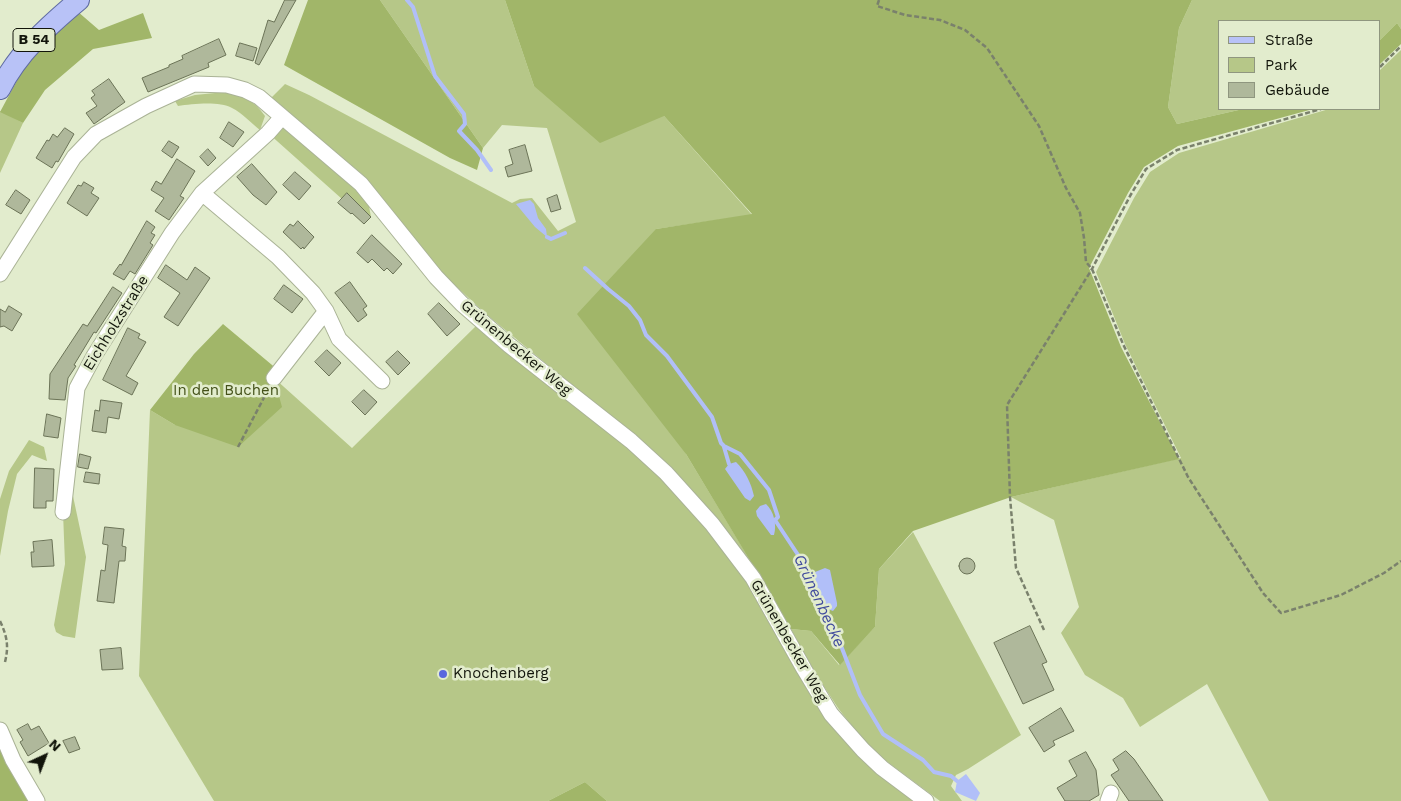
<!DOCTYPE html>
<meta charset="utf-8">
<style>
body{margin:0}
#map{position:relative;width:1401px;height:801px;overflow:hidden;background:#e2eccd;font-family:"Work Sans",sans-serif}
canvas{display:block}
.legend{position:absolute;left:1218px;top:20px;width:162px;height:90px;box-sizing:border-box;background:#e2eccd;border:1px solid #8f967f;margin:0;padding:6px 9px;list-style:none;font-size:15px;color:#12150b}
.legend li{display:flex;align-items:center;gap:10px;height:25px}
.legend b{width:25px;border:1px solid #8f967f}
.north{position:absolute;left:20px;top:731px;width:50px;height:50px;-webkit-text-stroke:4px #e2eccd;paint-order:stroke;rotate:43deg;font-size:14px;font-weight:700;line-height:20px;text-align:center;color:#12150b}
.north::after{content:'';display:block;margin:auto;width:18px;height:22px;background:#12150b;clip-path:polygon(50% 0,100% 100%,50% 72%,0 100%)}
</style>
<div id="map">
<canvas width="1401" height="801"></canvas>
<ul class="legend">
<li><b style="height:6px;background:#b8c2f7"></b>Straße</li>
<li><b style="height:14px;background:#b6c788"></b>Park</li>
<li><b style="height:14px;background:#afb89b"></b>Gebäude</li>
</ul>
<div class="north">N</div>
</div>
<script>
const context = document.querySelector('canvas').getContext('2d');
context.lineJoin = 'round';
function fill(path, color) { context.fillStyle = color; context.fill(path, 'evenodd'); }
function strokePath(path, color, width, dash) { context.strokeStyle = color; context.lineWidth = width; context.lineCap = dash ? 'butt' : 'round'; context.setLineDash(dash || []); context.stroke(path); }
function drawText(font, color, halo, rows, align = 'center') {
  context.font = font + ' "Work Sans",sans-serif'; context.lineWidth = 5; context.setLineDash([]); context.textBaseline = 'middle'; context.strokeStyle = halo; context.fillStyle = color; for (const [text, x, y, turn = 0] of rows) {
    context.save(); context.translate(x, y); context.rotate((+turn || 0) * Math.PI / 180); context.textAlign = isNaN(turn) ? turn : align; if (halo) context.strokeText(text, 0, 0); context.fillText(text, 0, 0); context.restore();
  }
}
fill(new Path2D(`
 M380 0H505L534 86 664 116 752 215 656 229 686 454 759 575 670 466 486 314 442 273 363 175 271 98 285 84 309 95 512 203 520 199 532 198 558 231 576 222 547 128 502 125 483 148Z
 M1192 0H1401V29L1397 23 1380 40V21H1220V109H1243L1177 124 1168 107 1179 28Z
 M1401 50V801H1269L1207 684 1140 727 1123 698 1085 675 1061 633 1079 607 1054 520 1011 497 1181 458 1125 344 1096 272 1134 198 1150 172 1179 153 1329 109H1380V70Z
 M225 92C245 97 253 99 265 116L260 130C251 123 242 113 232 108 219 101 193 104 178 106L175 101 195 95Z
 M0 111 23 123 0 173Z
 M280 119 368 201 371 217 347 193 342 199 268 133Z
 M476 326 662 476 748 579 807 687 917 801H607L585 782 548 801H214L139 676 150 410 175 425 274 378 352 448Z
 M29 440 44 447 47 461 32 455 17 474 8 511 0 556V499L9 471Z
 M67 468 86 557 75 638 63 636 56 632 54 625 65 564 63 512Z
 M913 532 1021 735 968 769 956 775 951 786 962 801H940L870 749 838 708 810 665 791 629 811 631 839 665 875 627 879 569Z`), '#b6c788');
fill(new Path2D(`
 M308 0H380L483 148 477 170 450 158 284 65Z
 M505 0H1192L1179 28 1168 107 1177 124 1243 109H1313L1178 146 1144 167 1128 193 1089 268 1121 347 1179 459 1011 497 913 531 879 569 875 627 840 665 811 631 791 629 686 454 577 314 656 229 752 214 664 116 600 143 534 86Z
 M77 11 99 30 143 13 152 38 93 49 45 90 23 123 0 112 21 73 47 40Z
 M1397 23 1401 29V44L1380 64V40Z
 M223 324 278 370 274 378 282 407 238 447 175 425 150 410 194 354Z
 M0 734 34 801H0Z
 M585 782 607 801H548Z`), '#a1b669');
fill(new Path2D(`
 M530 200 534 204 538 218 546 229 547 237 535 227 516 204Z
 M736 462C746 472 751 483 754 496L750 501 745 498 725 469 729 464Z
 M766 504C774 511 777 525 774 535H771L757 516 756 511 760 506Z
 M825 568 830 570 837 603V606L833 611C815 605 816 593 811 577L815 572Z
 M966 774 980 793 976 801 955 792 957 781Z`), '#b1bff8');
strokePath(new Path2D(`
 M407 0 413 7 435 76 464 114 465 124 459 131 477 150 491 170
 M547 237 551 239 565 233
 M585 268 608 289 629 306 640 320 646 335 667 356 712 417 721 443 724 446 740 454 769 490 778 517 775 520 808 570 823 616 838 638 860 695 883 734 923 760 934 772 951 776 957 781
 M724 447 729 464`), '#b1bff8', 4);
const building = new Path2D(`
 M285 0H296L259 65 255 63 268 20 274 22Z
 M219 39 226 55 208 63 209 67 148 92 142 78 169 67V65L183 59 182 56Z
 M240 43 257 48 253 61 236 56Z
 M109 79 125 102 94 124 86 113 97 106 91 98 95 95 92 91Z
 M229 122 244 132 233 147 220 138Z
 M65 128 74 134 58 162 56 161 52 168 36 158 47 140 49 141 53 134 57 137Z
 M169 141 179 147 172 158 162 151Z
 M525 145 532 171 508 177 505 167 513 164 509 150Z
 M208 149 216 158 208 166 200 157Z
 M177 159 195 171 180 196 184 198 169 220 155 211 164 198 151 190 156 181 161 184Z
 M252 164 277 192 266 205 253 195 237 177Z
 M295 172 311 186 299 200 283 185Z
 M84 182 94 188 91 193 99 198 87 216 67 203 78 185 81 186Z
 M16 190 30 200 21 214 6 205Z
 M347 193 371 217 364 224 352 213 351 214 338 203Z
 M557 195 561 209 551 212 547 199Z
 M147 221 155 227 151 233 155 235 150 243 153 245 135 274 130 271 124 280 113 274 120 264 121 265Z
 M298 221 314 237 304 249 303 247 301 249 283 232 290 224 293 226Z
 M372 235 402 264 393 274 387 268 384 271 372 259 368 263 357 253Z
 M166 265 187 280 195 267 210 278 178 326 164 317 180 293 158 278Z
 M350 282 367 306 363 309 367 315 358 322 335 293Z
 M284 285 303 299 292 313 274 299Z
 M113 287 122 293 96 333 94 332 74 365 76 366 68 378 65 400 49 399 50 374 83 324 87 326Z
 M439 303 460 324 447 336 428 314Z
 M9 306 22 314 12 331 4 326 0 327V309L5 312Z
 M128 328 140 334 138 338 146 342 126 376 138 383 132 395 103 380Z
 M327 350 341 363 329 376 315 362Z
 M398 351 410 363 398 375 386 362Z
 M364 390 377 402 365 415 352 402Z
 M101 400 122 403 119 419 108 417 106 433 92 431 95 410 99 411Z
 M47 414 61 418 58 438 44 436Z
 M80 454 91 457 88 469 78 467Z
 M35 468 54 469 53 501H46V508H34Z
 M86 472 100 474 99 484 84 482Z
 M105 527 124 529 122 546 126 547 125 561H119L114 603 97 601 101 570 105 571 108 545 103 544Z
 M52 540 54 566 32 567 31 552H34L33 542Z
 M959 566a8 8 0 1 1 16 0a8 8 0 1 1-16 0Z
 M1030 626 1047 662 1042 664 1054 690 1023 704 994 643Z
 M121 648 123 669 102 670 100 650Z
 M1061 708 1074 731 1053 741 1055 745 1044 752 1029 728Z
 M28 724 31 730 39 726 49 743 28 756 20 742 23 740 17 730Z
 M75 737 80 749 69 753 63 741Z
 M1126 751 1134 759 1163 801H1129L1111 775 1119 770 1113 760Z
 M1086 752 1096 770 1099 795 1089 801H1065L1057 788 1077 776 1069 761Z`);
fill(building, '#afb89b');
strokePath(building, '#6b7357', 1);
const minor = new Path2D(`
 M202 193 278 257 313 293 326 311 339 339 382 381
 M0 274 74 157 96 134 146 106 194 84 227 85 245 90 259 97 361 184 436 277 462 304 509 345 631 441 666 473 712 524 753 578 804 669 831 714 863 750 882 768 926 801
 M274 378 326 311
 M63 512 77 388 94 356 172 233 202 193 268 133 282 117
 M0 730 13 760 37 801
 M1108 801 1111 793`);
const major = new Path2D(`
 M0 89C18 53 48 26 79 0`);
strokePath(minor, '#aab396', 17);
strokePath(major, '#5f6ba1', 22);
strokePath(new Path2D(`
 M879 0 877 6 905 15 940 20 965 30 987 48 1039 126 1066 188 1080 213 1084 238 1086 262 1092 269 1123 344 1188 477 1263 593 1281 613 1341 595 1384 573 1401 561
 M1380 67 1401 46
 M238 447 268 390
 M0 621C7 636 9 646 5 662
 M1044 630 1016 568 1010 497 1007 405 1092 269 1130 196 1146 169 1177 150 1321 109`), '#7a816c', 2.5, [5, 2.5]);
strokePath(minor, '#fff', 15);
strokePath(major, '#b8c2f7', 20);
for (const [x, y, r, color] of [
 [443,674,5,"#5967de"]
]) { const dot = new Path2D(); dot.arc(x, y, r, 0, 2 * Math.PI); context.fillStyle = color; context.fill(dot); strokePath(dot, '#e2eccd', 2); }
for (const [x, y, w] of [
 [34,40,42]
]) { const box = new Path2D(); box.roundRect(x - w / 2, y - 11.5, w, 23, 4); context.fillStyle = '#e2eccd'; context.fill(box); strokePath(box, '#12150b', 1); }
drawText('bold 14px', '#12150b', null, [
 ["B 54",34,40]
]);
drawText('15px', '#12150b', '#e2eccd', [
 ["Eichholzstraße",116,323,-58],
 ["Grünenbecker Weg",516,348,40],
 ["Grünenbecker Weg",789,641,60]
]);
drawText('15px', '#445119', '#e2eccd', [
 ["In den Buchen",226,391]
]);
drawText('15px', '#12150b', '#e2eccd', [
 ["Knochenberg",453,674]
], 'left');
drawText('italic 16px', '#404a9d', '#e2eccd', [
 ["Grünenbecke",819,601,65]
]);
</script>
